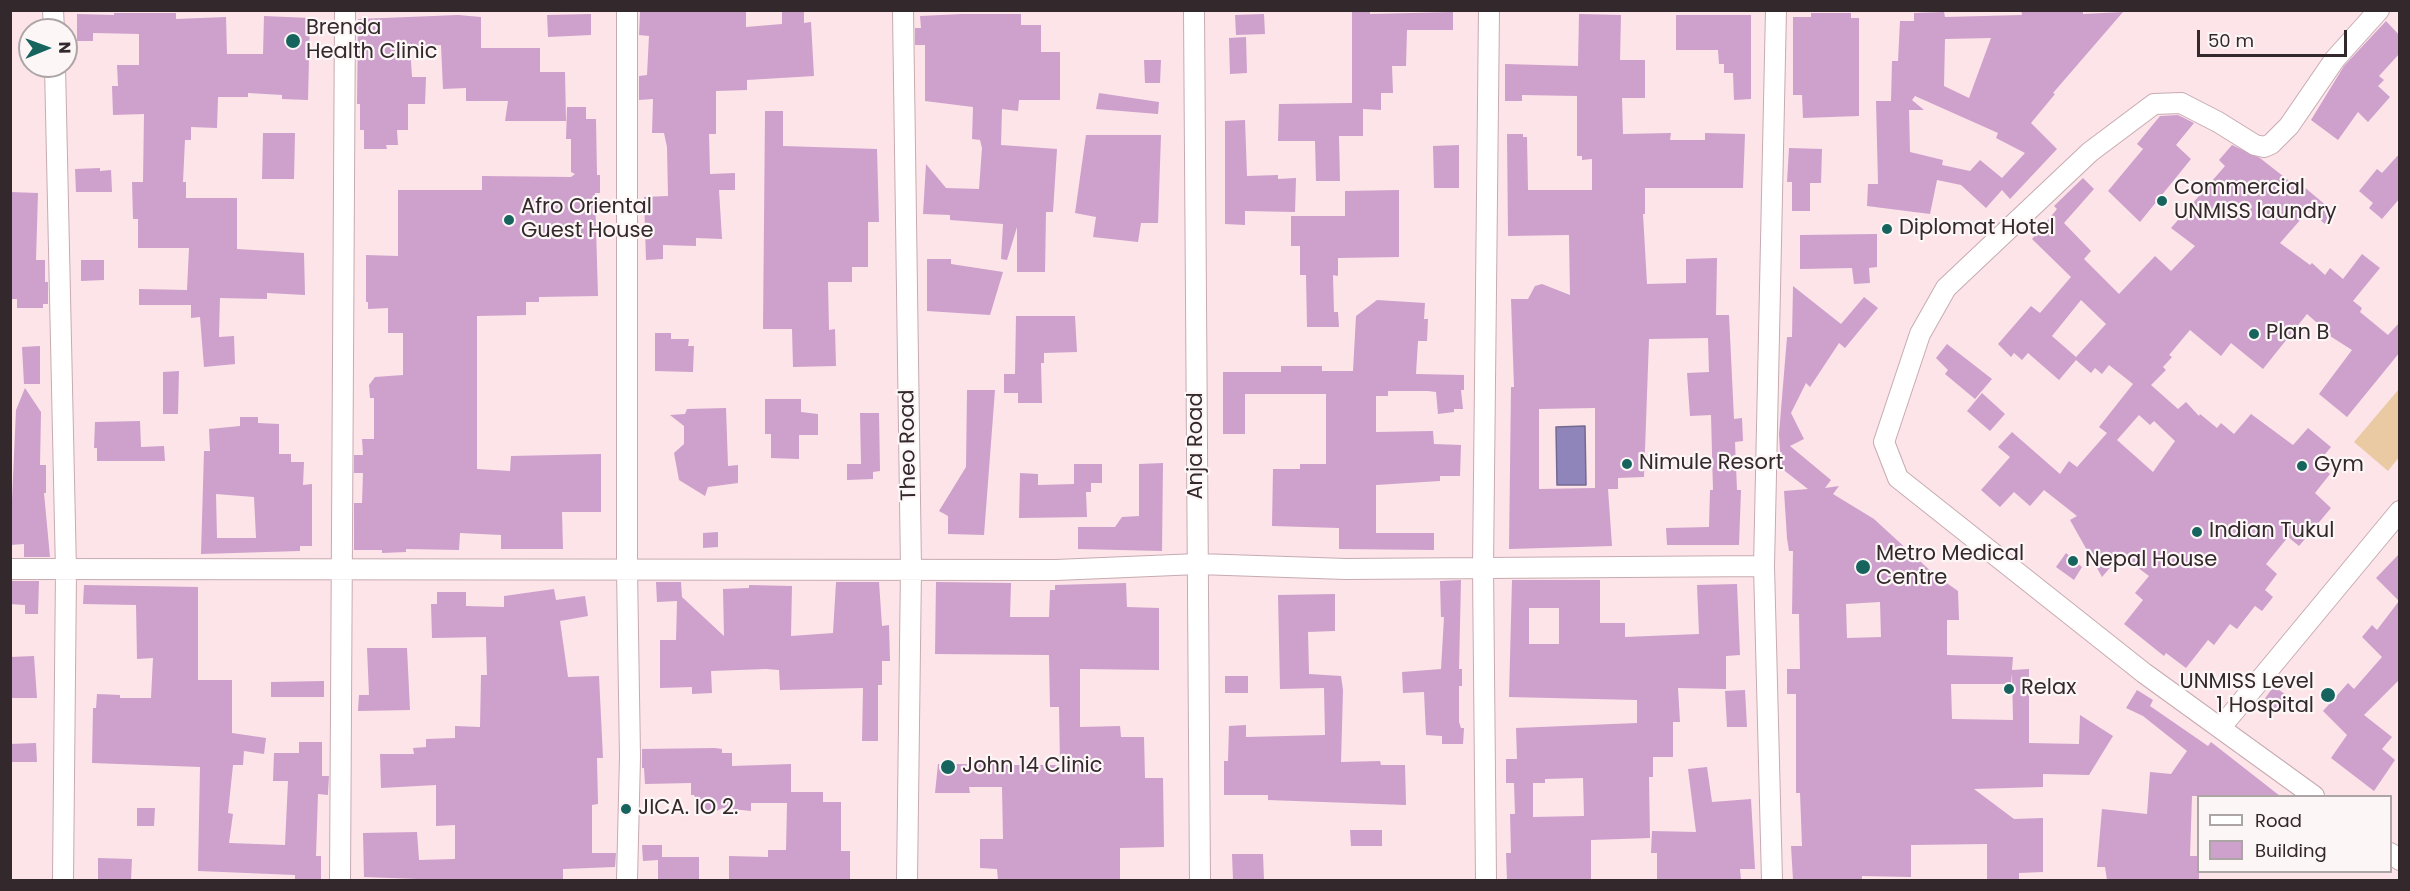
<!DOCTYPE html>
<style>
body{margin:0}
#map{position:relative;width:2410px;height:891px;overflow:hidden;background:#fce4e9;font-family:Poppins,sans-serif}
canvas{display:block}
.frame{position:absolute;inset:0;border:12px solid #33282b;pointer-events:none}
.legend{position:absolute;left:2197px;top:795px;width:195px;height:78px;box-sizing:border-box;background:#fcf6f7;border:2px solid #aca4a5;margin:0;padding:8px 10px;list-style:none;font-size:18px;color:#33282b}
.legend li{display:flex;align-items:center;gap:12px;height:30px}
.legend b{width:30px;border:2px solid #aca4a5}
.north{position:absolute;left:18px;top:18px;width:60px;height:60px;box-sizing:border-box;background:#fcf6f7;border:2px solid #aca4a5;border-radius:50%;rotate:89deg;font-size:16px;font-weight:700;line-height:24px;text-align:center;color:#33282b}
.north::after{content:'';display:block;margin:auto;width:21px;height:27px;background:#17645f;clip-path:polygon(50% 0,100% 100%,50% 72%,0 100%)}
.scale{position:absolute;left:2197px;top:30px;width:150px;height:27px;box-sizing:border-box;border:3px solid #33282b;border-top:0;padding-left:8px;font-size:18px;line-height:21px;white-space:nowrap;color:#33282b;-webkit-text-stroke:4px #fcf6f7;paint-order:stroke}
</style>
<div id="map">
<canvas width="2410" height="891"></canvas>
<div class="frame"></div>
<ul class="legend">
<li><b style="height:8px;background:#fff"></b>Road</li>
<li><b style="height:16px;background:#cea0cc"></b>Building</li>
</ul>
<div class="north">N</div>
<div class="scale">50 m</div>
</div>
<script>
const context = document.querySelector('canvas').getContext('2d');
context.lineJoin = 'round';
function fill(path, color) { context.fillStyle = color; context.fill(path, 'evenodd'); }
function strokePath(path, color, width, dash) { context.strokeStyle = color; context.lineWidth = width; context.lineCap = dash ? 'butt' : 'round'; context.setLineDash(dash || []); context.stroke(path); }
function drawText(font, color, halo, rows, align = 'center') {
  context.font = font + ' Poppins,sans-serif'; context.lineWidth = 4.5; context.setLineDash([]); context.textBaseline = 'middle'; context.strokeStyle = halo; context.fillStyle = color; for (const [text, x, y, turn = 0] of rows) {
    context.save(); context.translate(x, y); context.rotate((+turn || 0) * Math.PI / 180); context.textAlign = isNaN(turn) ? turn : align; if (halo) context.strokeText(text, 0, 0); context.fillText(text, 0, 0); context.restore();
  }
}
fill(new Path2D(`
 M2399 389V457L2388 471 2354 442Z`), '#eacaa3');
const water = new Path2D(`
 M1585 426 1586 485H1557L1556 427Z`);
fill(water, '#9085ba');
strokePath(water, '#74698f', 1.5);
fill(new Path2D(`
 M746 10V27L782 24V10H804V23L811 22 814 76 747 80V90L716 91V134H709L710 174 735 173V190H719L722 239 696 238V246L663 245V259L646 260 644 197 668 196 667 147 664 133H652L653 99 639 100V76L647 75 649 36 639 35 640 12Z
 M1352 10H1370V14L1453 12V30H1407L1406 66H1392L1393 93H1381V110L1363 109V136H1339L1340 181H1316L1315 141H1278L1279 104 1352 103Z
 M2021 10H2083V14L2123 12 2053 93 2055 94 2031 123 2057 149 2010 199 2002 190 1986 208 1961 185 1937 180 1930 214 1867 206 1868 184H1878L1876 101H1891L1892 61H1898L1900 21H1914V13L1944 12 1945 17 2022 15ZM1991 38 1969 98 1944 86 1945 39ZM1915 96 1998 133 1996 138 2025 153 2002 178 1980 160 1970 171 1942 165 1943 160 1910 152 1909 110H1924L1912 100Z
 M114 13H176V19L226 17 227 54H263L264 16 310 18 308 100 282 99V95L248 93V97H218L217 128 191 127V140H185L183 182H186V198H237V249L304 253 305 295 267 293V299L220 298 219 337 234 336 235 364 204 367 200 317 191 318V305H139V289L187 290 189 248H138V219H133L132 182H143L144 114 113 115 112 86H118L117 65H139V34L93 33V41H77V14L114 15Z
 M1811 13H1851V18H1859V116L1803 118 1802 95H1793V17H1811Z
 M591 14V35L548 37 547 15Z
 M962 14H1021V25H1041V52H1060V100H1019L1018 111 1002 109 1001 145 1057 149 1053 212H1046L1045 272H1017V227L1007 260 1001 259 1003 224 950 220V215L923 214 926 164 946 188 979 189 982 148 980 140 972 139 973 107 925 101V45H915V28H921L920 16Z
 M1264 14 1265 34 1236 35 1235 15Z
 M1579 14 1621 15 1620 60H1645V98H1622L1623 134 1671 133 1670 140H1705V133L1745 134 1743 188H1645V214H1643L1647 284 1686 283V259L1717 258 1716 315H1729L1734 419 1742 418 1743 441 1735 442 1737 490H1741L1739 545H1667L1666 528 1709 527 1710 490H1713L1711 415 1690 416 1687 373 1709 372 1708 338 1649 339 1644 477 1618 478V489H1608L1612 546 1509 549 1511 387H1514L1511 299H1528L1535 286 1542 284 1570 295 1569 235 1508 236 1507 134H1523V137H1527L1528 190H1592V159L1582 160V156H1577V96L1522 95V101H1505V64L1578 66ZM1595 408V488L1539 489V409Z
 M458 15 481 17V48H540V72H565L566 121H505L508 101H466V88L443 89 441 45 410 46 412 77H426L425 104H408V130H397L398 145H386L387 149H364V130H360V104H357L358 19Z
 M1676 15H1751V99L1734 100 1733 73H1724V64H1719L1718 50H1676Z
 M2386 21 2400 36V53L2379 76 2384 80 2378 86 2390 97 2368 122 2358 112 2338 140 2311 120 2344 66Z
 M1246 37 1247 73 1230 74 1229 38Z
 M1144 60H1161L1160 83H1145Z
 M1099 93 1159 102 1158 114 1096 109Z
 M567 107H586V119H596L597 175H600V193H595L598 296 539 297V302H526V315L477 316V469L510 471 511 456 601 454V512H562L563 549H501V535L460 533 459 550 406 549V552L382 553V550H354V503H362L363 473H354V455H363L362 439H374V398H370L369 385 375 377 403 375V333H388V308L368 309V302H366V255L398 256V190H482V176L571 177 575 174 571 172V139H566Z
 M765 111H783V146L877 149 879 222H868V267H852V282H828L829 330 835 329 836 366 793 367 792 329H763Z
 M2178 115 2194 123 2176 145 2191 159 2140 222 2108 191 2143 149 2137 144 2160 116Z
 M1245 120 1247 176 1278 175V179L1296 178 1295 212 1245 211V225L1225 224V121Z
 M263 133H295L294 179H262Z
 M1086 135H1161L1158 223H1141L1138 242 1093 237 1096 217 1075 213Z
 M1459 145V188H1434L1433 146Z
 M2232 145 2260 158 2293 184 2296 180 2335 213 2325 224 2309 210 2280 243 2310 265 2312 263 2325 275 2330 268 2343 279 2362 254 2380 268 2353 301 2362 308 2360 312 2388 335 2400 322V352L2347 417 2319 394 2352 350 2330 336 2331 335 2307 314 2263 369 2231 343 2221 356 2190 330 2169 355 2172 357 2163 367 2166 370 2151 385 2178 409 2186 402 2199 416 2200 414 2217 428 2221 423 2234 434 2251 414 2293 445 2308 428 2331 447 2317 464 2330 474 2315 493 2331 508 2299 546 2288 537 2266 564 2277 574 2265 590 2273 597 2262 611 2255 606 2237 629 2230 624 2214 645 2208 640 2186 668 2166 653 2164 656 2124 624 2143 600 2135 593 2149 576 2121 555 2102 577 2070 520 2077 516 2044 490 2030 506 2014 492 2000 507 1981 490 2010 457 1998 447 2012 432 2060 474 2069 461 2077 467 2107 433 2099 427 2133 384 2109 365 2102 374 2095 368 2091 373 2076 360 2059 380 2028 353 2022 360 2014 353 2011 357 1998 344 2031 306 2040 313 2071 277 2032 239 2057 209 2054 206 2083 178 2094 189 2064 223 2091 251 2084 259 2119 294 2155 256 2171 271 2195 246 2171 228 2225 166 2219 160ZM2081 300 2106 324 2076 357 2052 336ZM2139 415 2150 425 2154 421 2175 441 2153 472 2117 440Z
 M1789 148 1822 149 1821 183H1810V211H1792V182H1787Z
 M2400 153V198L2382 219 2369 208 2373 203 2359 191 2377 169 2382 173Z
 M100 168V171L111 170 112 192H76L75 169Z
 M1399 190V257L1338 258V276L1333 275 1334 312H1338L1339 327H1307L1306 275H1300V246H1291V216H1345V191Z
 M10 192 38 193 36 260H45V282H48V304H43V308H17V299H10Z
 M1877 234V267L1869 268 1870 283 1854 284 1852 268 1800 269V235Z
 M927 259H951V264L1003 272 990 315 927 311Z
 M81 260H104V280L81 281Z
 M1793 286 1841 324 1864 297 1878 308 1845 348 1839 343 1810 387 1806 383 1791 413 1804 439 1790 446 1831 480 1825 488 1839 486 1833 494 1874 519 1934 574 1958 591 1959 620H1947V655L2013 657 2012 670 2029 669V743L2079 744 2080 715 2113 736 2089 775 2043 774V787L1974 789 2014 819 2043 818V872L2019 873V880H1987V844L1911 845V877L1862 876V880H1793L1791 846H1802L1800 793H1796V694H1787V669H1800L1799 614H1792L1793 551H1789L1787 538 1784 491 1808 489 1781 468 1779 434 1787 337H1792ZM1880 602 1881 637 1847 638 1846 604ZM2012 673 2013 720 1952 719 1951 684H2011Z
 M1377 300 1425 303 1424 319H1428L1427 341H1418L1416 374 1464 375V390H1461L1463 409H1454V412L1438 414 1436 392 1428 391H1388V396H1376V432L1433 431 1434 444 1461 445 1460 476H1440V481L1376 485V533H1434V550L1339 549V528L1272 526 1273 469H1300V464H1326V394H1245V434H1223V372H1281V366H1322V371H1353L1356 316Z
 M1016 316H1075L1077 352 1044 353V363H1041L1042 403H1018V393H1004V374H1015Z
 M655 333H671V339H689L688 346H694L693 372 655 371Z
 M1947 344 1992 379 1975 399 1945 374 1948 370 1936 358Z
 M40 346V384H24L22 347Z
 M179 371 178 414H163V372Z
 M25 388 41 412 40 465H46V493H44L50 557H24V544L10 545 16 410Z
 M967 390H995L984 535 948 534V516L939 511 966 467Z
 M1982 393 2005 414 1990 431 1967 411Z
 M765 399H801V412L818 414V435H799V459L771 458V434H765Z
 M726 408 728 466 738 465V483L708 487 705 496 679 480 674 453 684 444V426L670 415 685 414 687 409Z
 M860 413H879L880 471 873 472V479L847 480V464H861Z
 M240 417H258V423L279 424V454H291V462H304L303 485 312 484V546H300V551L201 554 204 451H210L209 429 240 426ZM216 494 254 497 256 538H217Z
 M140 421 141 447 164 446 165 461H97V448H94L95 422Z
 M1163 463 1162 551 1078 549V527H1115L1122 517 1139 516V464Z
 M1074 464H1102V483H1091V492H1086L1087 517 1019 518 1020 473 1038 474V485L1074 484Z
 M718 532V547L703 548V533Z
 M2066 553 2082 567 2074 580 2056 567Z
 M2400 553V679L2364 715 2392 737 2382 749 2395 760 2374 791 2331 758 2347 735 2323 711 2348 683 2354 689 2382 657 2362 637 2372 625 2377 630 2399 601 2376 578Z
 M1461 580 1459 669H1462V686H1459V722L1461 728H1464L1463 744H1442V736L1426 735 1424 692 1403 693 1402 672 1441 669 1444 617H1441L1440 581Z
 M1512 580H1600V623H1625V637L1699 634 1697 585 1737 584 1740 655 1726 656V689L1678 688 1680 722H1673V757H1653V777H1649L1650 838 1591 840V880H1507L1506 853H1511L1510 814H1515L1514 783H1506V759H1517L1516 728 1637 723V700L1509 697ZM1529 608H1559V644H1529ZM1583 778 1584 816 1533 817V783H1545V779Z
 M10 581H39L38 614H25V605L10 604Z
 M656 582H681L682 597 724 636 723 589 749 588V585L792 586 791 636 833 633 836 582H879L882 626 889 625 890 661H882V685H878V741H862L863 688 780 690 779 670 766 669 711 671 712 693 692 694V687L660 688V640H676L677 601 657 602Z
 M936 582 1011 583 1010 617H1049L1050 590H1055V585L1126 583 1127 607 1159 608V670L1080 669V727L1120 726 1121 737H1144L1145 778H1163L1164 847 1120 848V880H998L997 869 980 868V839H1003L1002 787H969L970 793H935L938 764H977V762L994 761 995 765H1060L1059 707H1050L1049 655 935 654Z
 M84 585 198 587V680H232V733L266 738 264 754 244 751 243 765H233L228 813 233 814 229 843 285 845 288 781H273L274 753H299V742H322V776H329L328 792V795L318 794 316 856H321V880H295V875L198 871 200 767 92 763 93 708H96L97 694 120 695V698H151L153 658 137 659 136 605 83 604Z
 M554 589 556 600 585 596 588 616 560 621 568 677 599 676 603 758H597L598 804 592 805V853H616L615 867 563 869V880H445L364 877 363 833 417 832 419 860 455 859V825L436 826V785L381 788 380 754H414L413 748 426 747V739L455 738V726L480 727 481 675H487L486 637 432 638 431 604H437V592H466V606L504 607V596Z
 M1335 594V631L1308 632 1309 674 1341 676 1343 690 1341 762 1380 761 1381 765H1405L1406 805 1268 800V795H1224V761H1228L1229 726 1246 725V737L1325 735 1324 688 1280 689 1278 595Z
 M367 648H407L410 710 358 711 359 695H369Z
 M34 656 37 698H10V657Z
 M1225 676H1248V693H1225Z
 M324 681V697H271V682Z
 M2274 686 2286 695 2275 710 2263 701Z
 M1745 690 1747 727H1727L1725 691Z
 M2137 690 2153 700 2150 706 2208 746 2211 742 2280 796H2192L2190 856H2199V880H2107L2105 867H2097L2102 809 2147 814 2150 772 2171 774 2187 751 2143 716 2126 708Z
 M36 743 37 762H10V744Z
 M715 748 722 749V753H732V766L791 764V792H823V802H841V851H850V880H729V856L768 857V850H786L787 803H751V811L723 808 709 814 700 808 694 795H691V783L645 784 644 768H642V749Z
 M1707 767 1712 802 1751 799 1755 869H1740L1741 880H1657V853H1651L1652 831 1696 832 1688 769Z
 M137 808H155L154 826H137Z
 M1350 830H1382V846H1351Z
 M642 845H662V857H699V880H658V860L643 861Z
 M1232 854H1263L1264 880H1233Z
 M98 858 132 859 131 880H98Z`), '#cea0cc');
const minor = new Path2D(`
 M53 10 54 30
 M903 10 911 569 907 880
 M1194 10 1200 880
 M55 66 66 571 63 880
 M10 569 1056 570 1198 564 1346 569 1764 566
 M2221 727 2400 511
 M2314 796 2144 673 1898 478 1884 442 1920 334 1946 288 2090 152 2154 104 2181 103 2218 122 2255 145 2264 147 2271 144 2289 126 2335 59 2379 10
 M2390 853 2400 860
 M340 880 345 10
 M627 880 630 757 627 570V10
 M1486 880 1483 567 1489 10
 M1772 880 1764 566 1776 10`);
strokePath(minor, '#c7abb1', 22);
strokePath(minor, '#fff', 20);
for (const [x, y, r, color] of [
 [293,41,8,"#17645f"],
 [2162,201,6,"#17645f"],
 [509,220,6,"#17645f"],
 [1887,229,6,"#17645f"],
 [2254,334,6,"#17645f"],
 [1627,464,6,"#17645f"],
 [2302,466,6,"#17645f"],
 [2197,532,6,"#17645f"],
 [2073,561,6,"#17645f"],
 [1863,567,8,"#17645f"],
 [2009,689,6,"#17645f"],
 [2328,695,8,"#17645f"],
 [948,767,8,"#17645f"],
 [626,809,6,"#17645f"]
]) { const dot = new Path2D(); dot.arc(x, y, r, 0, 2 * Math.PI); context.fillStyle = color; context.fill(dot); strokePath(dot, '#fcf6f7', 2); }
drawText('21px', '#33282b', '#fcf6f7', [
 ["Brenda",306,29],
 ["Health Clinic",306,53],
 ["Commercial",2174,189],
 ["UNMISS laundry",2174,213],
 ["Afro Oriental",521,208],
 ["Guest House",521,232],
 ["Diplomat Hotel",1899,229],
 ["Plan B",2266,334],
 ["Nimule Resort",1639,464],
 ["Gym",2314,466],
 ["Indian Tukul",2209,532],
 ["Metro Medical",1876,555],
 ["Centre",1876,579],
 ["Nepal House",2085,561],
 ["UNMISS Level",2314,683,"right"],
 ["1 Hospital",2314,707,"right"],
 ["Relax",2021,689],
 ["John 14 Clinic",962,767],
 ["JICA. IO 2.",638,809]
], 'left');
drawText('21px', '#33282b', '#fcf6f7', [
 ["Theo Road",909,445,-91],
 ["Anja Road",1197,446,-90]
]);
</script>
